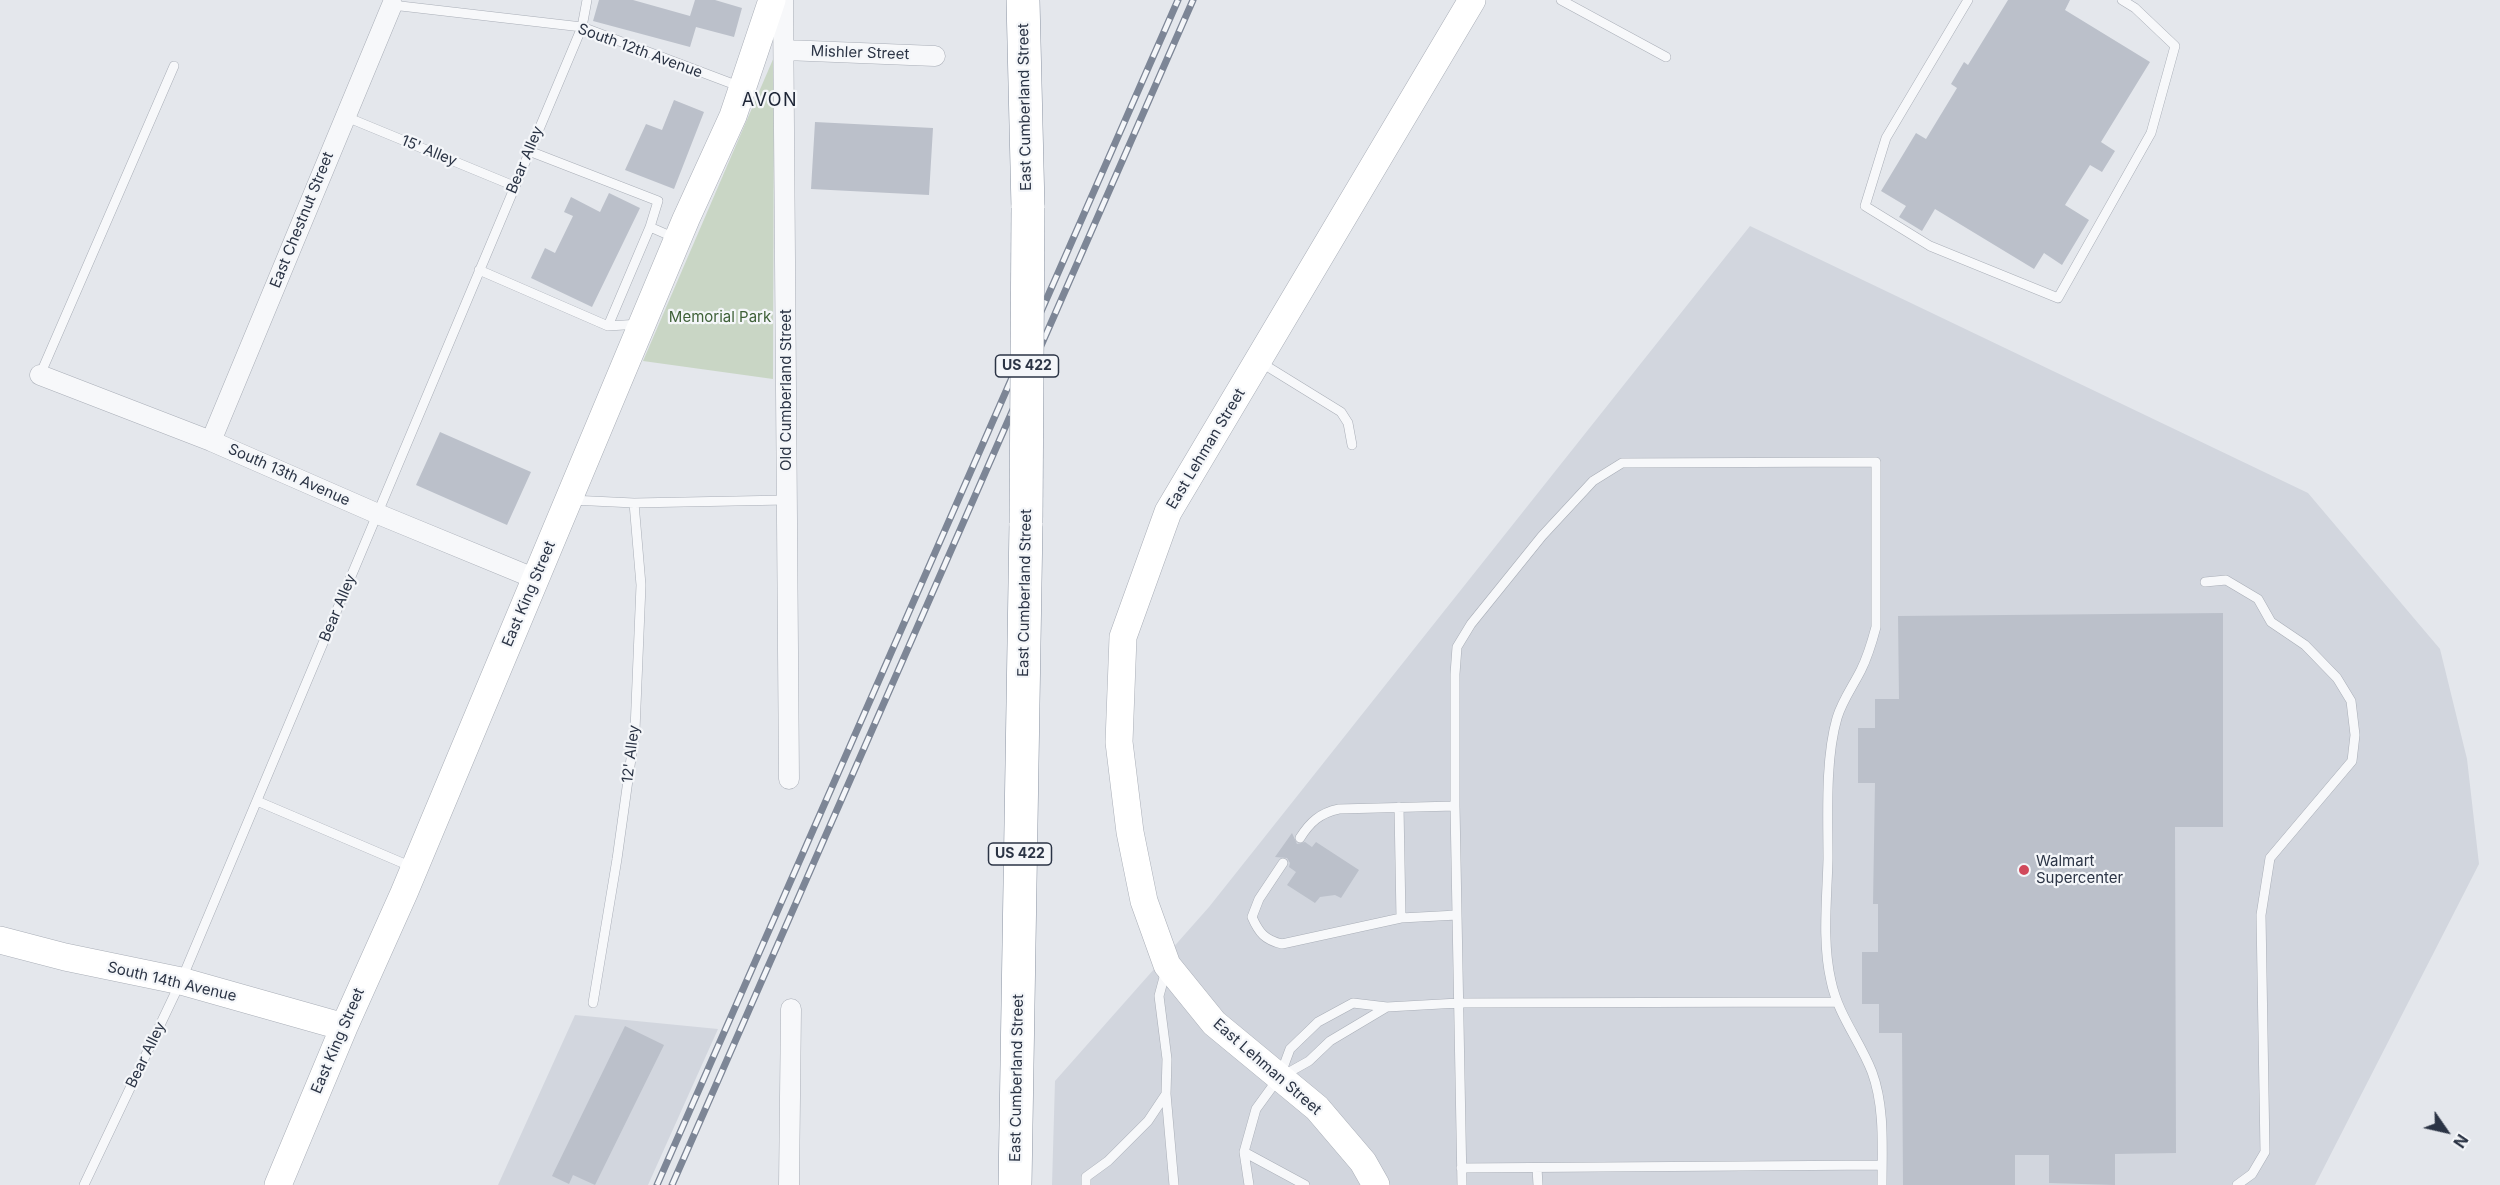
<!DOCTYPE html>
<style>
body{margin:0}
#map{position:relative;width:2500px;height:1185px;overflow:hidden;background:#e4e7ec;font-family:Inter,sans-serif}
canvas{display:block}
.north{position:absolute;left:2416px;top:1101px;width:60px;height:60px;-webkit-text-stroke:4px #f4f6f9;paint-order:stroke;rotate:124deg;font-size:16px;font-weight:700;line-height:24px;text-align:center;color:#2b3445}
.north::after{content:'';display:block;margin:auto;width:21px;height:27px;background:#2b3445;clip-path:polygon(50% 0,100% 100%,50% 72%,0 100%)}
</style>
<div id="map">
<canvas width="2500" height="1185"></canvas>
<div class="north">N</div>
</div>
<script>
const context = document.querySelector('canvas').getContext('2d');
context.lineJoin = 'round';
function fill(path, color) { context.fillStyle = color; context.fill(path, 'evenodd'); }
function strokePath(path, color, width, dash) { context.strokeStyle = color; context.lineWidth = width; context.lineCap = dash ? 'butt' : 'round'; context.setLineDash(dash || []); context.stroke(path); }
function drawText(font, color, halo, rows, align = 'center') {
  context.font = font + ' Inter,sans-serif'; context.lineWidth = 4.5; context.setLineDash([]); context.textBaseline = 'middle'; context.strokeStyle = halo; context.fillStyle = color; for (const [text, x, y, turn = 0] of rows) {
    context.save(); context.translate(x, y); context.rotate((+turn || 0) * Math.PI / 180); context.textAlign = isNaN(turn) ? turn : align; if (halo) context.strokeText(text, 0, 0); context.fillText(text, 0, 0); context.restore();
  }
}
fill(new Path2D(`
 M1750 226 2308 493 2440 649 2467 759 2479 864 2315 1185H1052L1055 1081 1209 907Z
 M575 1015 718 1029 648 1185H498Z`), '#d2d6de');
fill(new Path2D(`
 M774 57 773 379 643 361Z`), '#c9d6c5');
fill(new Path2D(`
 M599 0H633L690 16 695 0H715L742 8 734 37 696 27 690 47 593 21Z
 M2008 0H2070L2065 10 2150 62 2101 142 2115 151 2102 172 2090 165 2065 205 2089 220 2062 265 2044 253 2034 269 1935 209 1922 231 1899 217 1906 206 1881 191 1916 133 1926 139 1957 88 1951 84 1964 62 1968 65Z
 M674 100 704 112 674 189 625 170 646 124 662 130Z
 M815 122 933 128 929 195 811 189Z
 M609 193 640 208 592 307 531 278 545 248 555 253 573 216 564 212 571 197 600 212Z
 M440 432 531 472 507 525 416 485Z
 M2223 613V827H2175L2176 1153 2115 1154V1185L2049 1183V1155H2015V1185H1903L1902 1033H1879V1004H1862V952H1878V904H1873L1875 783H1858V728H1875V699H1899L1898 616Z
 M1292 833 1297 844 1305 842 1312 847 1316 842 1359 870 1341 898 1335 895 1320 897 1315 903 1287 885 1296 872 1289 867 1290 863 1287 858 1275 857Z
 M625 1026 664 1045 595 1185 573 1175 569 1184 552 1176Z`), '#bbc0ca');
const lane = new Path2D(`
 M1561 0 1666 57
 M1968 0 1886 138 1865 206 1930 246 2058 298 2151 133 2175 46 2135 8 2122 0
 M393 2 392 5 582 27 741 87
 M344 116 514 186
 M529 151 658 201 650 227
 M479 270 608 326
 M640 324 608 326 650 227 675 238
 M1260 362 1341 412 1348 423 1352 445
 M40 375 174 66
 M571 500 634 503 786 500
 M2205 582 2226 580 2258 599 2271 622 2305 645 2337 678 2351 701 2355 735 2352 761 2270 858 2261 915 2265 1152 2252 1174 2237 1185
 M257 801 412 867
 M1399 807 1401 918
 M1300 838C1310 822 1320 813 1339 809L1455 806
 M1283 863 1259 899 1252 917C1259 933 1265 940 1282 944L1401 918 1457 915
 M593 1003 617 859 635 730 641 585 634 503
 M1284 1075 1309 1061 1330 1041 1387 1007
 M1166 1094 1174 1185
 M1244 1152 1305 1185
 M1461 1168 1882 1165
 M1537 1168 1538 1185
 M84 1185 181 981 582 27 587 0
 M1086 1185V1177L1108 1161 1148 1121 1166 1094 1167 1059 1159 996 1166 970
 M1249 1185 1244 1152 1256 1109 1280 1076 1290 1049 1318 1022 1353 1003 1387 1007 1459 1003 1837 1002
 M1462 1185 1455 806V674L1457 647 1471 624 1542 536 1593 481 1622 463 1876 462V627C1872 642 1868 656 1861 670 1853 686 1842 701 1837 718 1825 759 1828 817 1828 859 1827 899 1822 942 1831 981 1838 1015 1860 1041 1872 1072 1885 1107 1882 1148 1882 1185`);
const street = new Path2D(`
 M783 0 789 779
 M785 50 935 56
 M40 375 211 441 378 514 536 579
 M211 441 392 5
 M789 1185 791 1009`);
const secondary = new Path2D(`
 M0 940 65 957 181 981 344 1027
 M278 1185 344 1027 404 893 686 219 733 116 772 0
 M1376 1185 1363 1162 1317 1108 1214 1023 1167 965 1144 901 1130 832 1119 742 1123 637 1168 512 1472 0`);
const highway = new Path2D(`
 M1023 0 1028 208
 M1015 1185 1026 523`);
strokePath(lane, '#a9aeb7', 10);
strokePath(street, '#a9aeb7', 21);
strokePath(secondary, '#a9aeb7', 28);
strokePath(highway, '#8b94a3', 34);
strokePath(lane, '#f7f8fa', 9);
strokePath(street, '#f7f8fa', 20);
strokePath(secondary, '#fff', 27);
strokePath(highway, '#fff', 33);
const rail = new Path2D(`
 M657 1185 1178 0
 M672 1185 1193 0`);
strokePath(rail, '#7d8696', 7);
strokePath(rail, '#f4f6f9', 4.5, [14]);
const highwayBridge = new Path2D(`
 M1026 523 1028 208`);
strokePath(highwayBridge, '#8b94a3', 34, []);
strokePath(highwayBridge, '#fff', 33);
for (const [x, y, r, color] of [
 [2024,870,6,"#d1495b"]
]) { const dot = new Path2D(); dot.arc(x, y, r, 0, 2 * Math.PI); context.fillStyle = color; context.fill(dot); strokePath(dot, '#f4f6f9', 2); }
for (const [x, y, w] of [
 [1027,366,63],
 [1020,854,63]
]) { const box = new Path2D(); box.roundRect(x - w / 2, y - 11, w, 22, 4.5); context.fillStyle = '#f4f6f9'; context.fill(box); strokePath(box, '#2b3445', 1.5); }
drawText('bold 14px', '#2b3445', null, [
 ["US 422",1027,366],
 ["US 422",1020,854]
]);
drawText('15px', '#2b3445', '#f4f6f9', [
 ["South 12th Avenue",640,51,20],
 ["Mishler Street",860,53,2],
 ["East Cumberland Street",1025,107,-91],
 ["15' Alley",429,151,22],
 ["Bear Alley",525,160,-67],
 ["East Chestnut Street",302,220,-68],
 ["Old Cumberland Street",786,390,-90],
 ["East Lehman Street",1206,449,-59],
 ["South 13th Avenue",289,475,24],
 ["East Cumberland Street",1025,593,-89],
 ["East King Street",529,594,-67],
 ["Bear Alley",338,608,-67],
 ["12' Alley",631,754,-83],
 ["South 14th Avenue",172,982,13],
 ["East King Street",338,1041,-67],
 ["Bear Alley",146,1055,-64],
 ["East Lehman Street",1267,1067,41],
 ["East Cumberland Street",1017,1078,-89]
]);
drawText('15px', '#3f6138', '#f4f6f9', [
 ["Memorial Park",720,317]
]);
drawText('15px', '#2b3445', '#f4f6f9', [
 ["Walmart",2036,861],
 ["Supercenter",2036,878]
], 'left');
context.letterSpacing = '1.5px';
drawText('18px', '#1d2536', '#f4f6f9', [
 ["AVON",770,101]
]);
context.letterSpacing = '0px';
</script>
